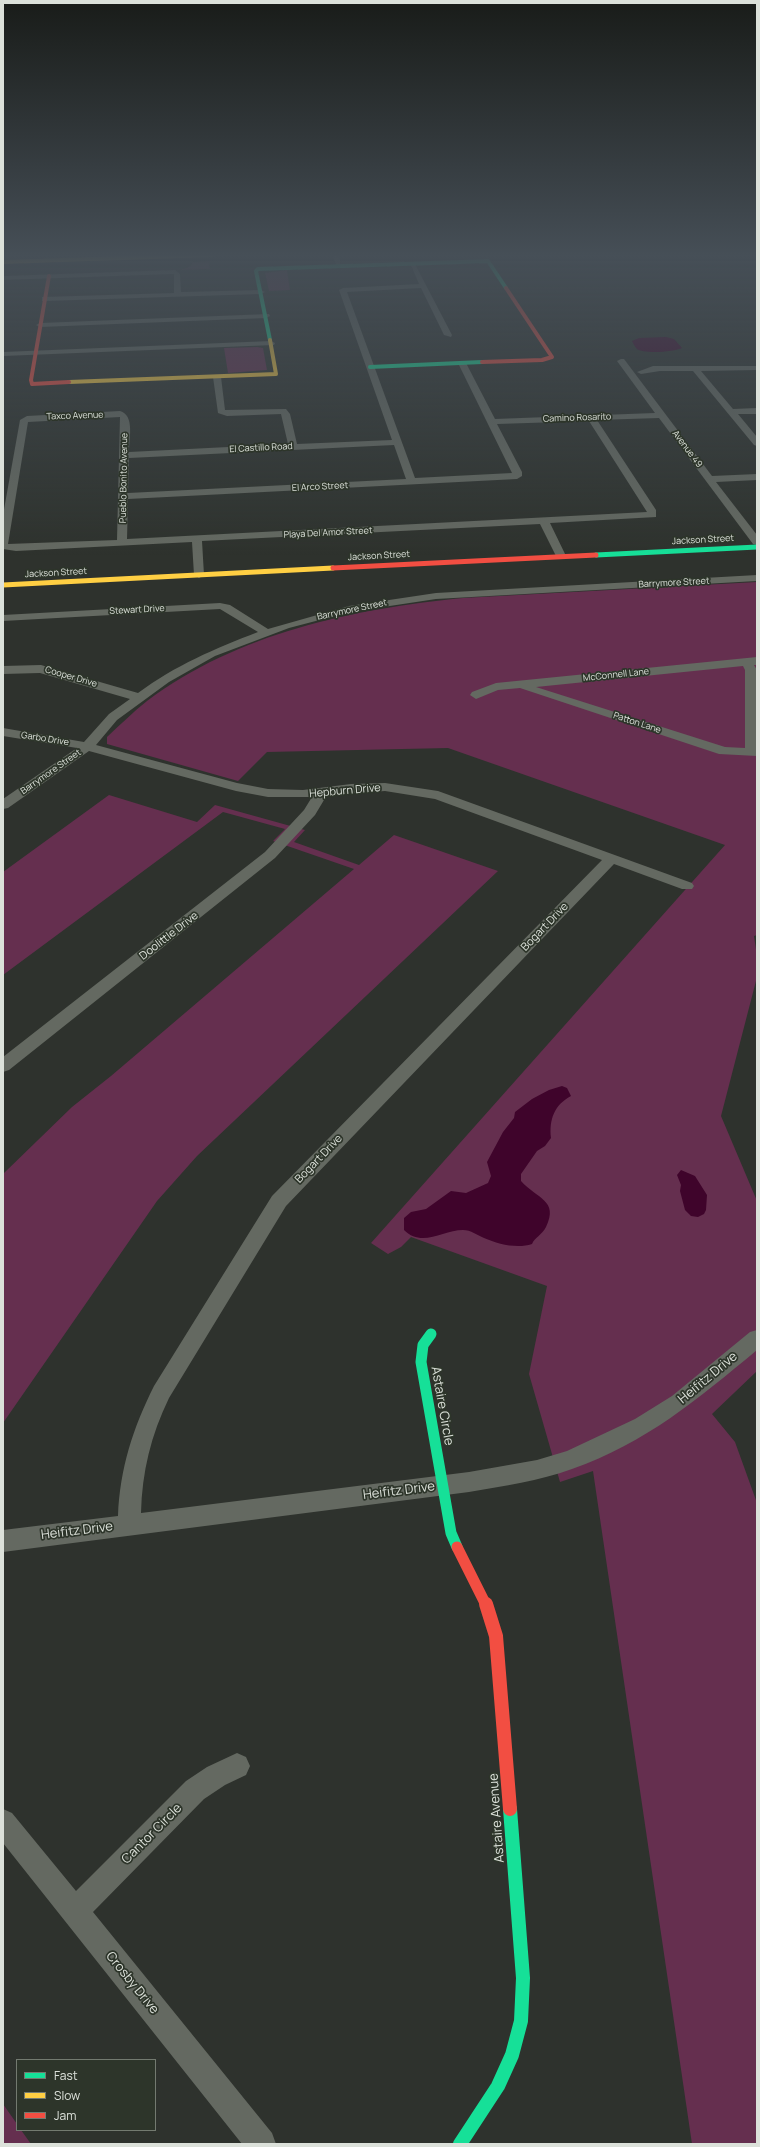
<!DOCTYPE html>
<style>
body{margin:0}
#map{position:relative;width:760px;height:2147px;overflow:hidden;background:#2e322d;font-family:Manrope,sans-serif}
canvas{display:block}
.frame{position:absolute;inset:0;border:4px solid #dce1da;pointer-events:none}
.legend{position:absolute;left:16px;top:2059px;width:140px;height:72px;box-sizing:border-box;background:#2d352a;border:1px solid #737a70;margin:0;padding:5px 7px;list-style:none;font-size:12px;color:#dce1da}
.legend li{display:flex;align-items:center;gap:8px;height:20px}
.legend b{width:20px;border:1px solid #737a70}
</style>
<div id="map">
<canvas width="760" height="2147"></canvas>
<div class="frame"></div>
<ul class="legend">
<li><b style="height:5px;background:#16e098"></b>Fast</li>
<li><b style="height:5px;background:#ffcf43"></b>Slow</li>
<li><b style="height:5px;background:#f24e42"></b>Jam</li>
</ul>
</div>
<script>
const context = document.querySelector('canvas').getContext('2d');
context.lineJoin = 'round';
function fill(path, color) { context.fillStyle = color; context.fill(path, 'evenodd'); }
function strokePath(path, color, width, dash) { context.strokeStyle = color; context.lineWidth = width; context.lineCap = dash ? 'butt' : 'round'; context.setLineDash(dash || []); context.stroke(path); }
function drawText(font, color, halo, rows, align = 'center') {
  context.font = font + ' Manrope,sans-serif'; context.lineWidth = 3.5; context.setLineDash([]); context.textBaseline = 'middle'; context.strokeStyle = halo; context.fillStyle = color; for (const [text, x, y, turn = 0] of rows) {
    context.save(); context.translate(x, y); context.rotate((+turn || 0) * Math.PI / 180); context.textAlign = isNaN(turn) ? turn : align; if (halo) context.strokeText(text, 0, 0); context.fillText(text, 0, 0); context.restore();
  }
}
fill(new Path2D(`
 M209 261 210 269 181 270 191 266 192 262Z
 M287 270 290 290 269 291 265 273Z
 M257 347 263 348 267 370 228 373 224 348Z
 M757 582V935L754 936 757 956V977L721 1116 757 1201V1371L712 1414 735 1442 757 1503V2144H692L593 1471 560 1482 529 1374 547 1286 411 1237 401 1247 388 1254 371 1243 725 845 448 748 267 752 238 781 107 744V737C120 725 133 712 147 701 238 633 352 609 463 598Z
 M109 795 197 822 215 805 305 830 294 842 359 865 394 835 498 871 197 1156 157 1201 3 1423V1174L72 1107 111 1076 354 869 273 841 285 829 223 812 3 975V872Z
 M3 2104 17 2124V2130H21L31 2144H3Z`), '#652f4f');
fill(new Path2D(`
 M666 337 674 339 682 348C675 352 643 354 637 349 635 347 633 343 632 341L639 338Z
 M562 1086 567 1088 571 1096C554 1105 549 1120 551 1138L545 1146 537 1151 521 1174V1181C537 1199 559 1200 546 1227 542 1235 535 1237 532 1244 517 1249 498 1244 484 1238 477 1235 471 1230 463 1230 443 1230 422 1248 404 1230V1218L411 1212 426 1209 451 1191 466 1193 488 1183 491 1176 487 1162 503 1132 514 1118 515 1112 532 1099 549 1090Z
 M681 1170 695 1176 707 1195 706 1210 704 1214 698 1217 691 1216 685 1210 680 1191 681 1185 677 1175Z`), '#3f042b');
fill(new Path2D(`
 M332 255H339L341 267H337Z
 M410 263 415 264 452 335 451 337 444 335 421 288 347 292 415 478 512 473 458 363 459 361 466 363 495 419 655 413 617 361 621 359H624L712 476 757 474V480L716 482 757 535V545L753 544 659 418 597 420 656 510V517L550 523 566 556 561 559 556 556 540 524 202 541 204 575 199 578 194 575 192 542 16 551 3 549V515L20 420 27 416 120 411C135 415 129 439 129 452L288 444 281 414 227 416 218 413 213 377 217 375 221 377 225 410 286 409 290 414 297 444 392 440 339 290 343 288 419 284ZM120 417 117 540 8 544 28 422ZM589 421 647 512 127 539 128 499 517 479 522 476V472L497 424ZM394 445 406 479 128 493 129 458Z
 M175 270 180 274 181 292 261 290 265 292 261 294 45 301H42V297L174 293V274L3 280V276Z
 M269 314 270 316 266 318 40 327 36 325 40 323Z
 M271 341 275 343 274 345 3 356V352Z
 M653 366H757V370L701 371 733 409 757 408V414H738L757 437V446L754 445 693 371H660L641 374 637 372Z
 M757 575V581L436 599 350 612 289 628 215 656 169 682 117 720 96 745 237 783 268 789 303 790 351 784 385 783 438 791 692 883 694 886 692 889H682L614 864 286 1206 169 1398C151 1435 142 1472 141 1513L469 1472 537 1460 567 1451 635 1419 672 1396 750 1332 757 1330V1350C698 1399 646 1443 572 1469 539 1481 504 1486 469 1492L3 1552V1530L118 1516C120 1468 133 1428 154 1386L272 1196 602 860 435 799 385 791 327 795 315 815 275 858 9 1070 3 1072V1057L265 852 304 810 312 797H268L236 791 89 751 8 808 3 809V799L77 748 3 736V728L84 742 109 714 130 699 40 673 3 674V666L41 665 138 693C176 665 214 649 258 632L220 609 3 621V615L220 603 230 605 268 629 349 606 436 593Z
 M757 657V665H754L757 670V756L719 754 520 688 498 690 476 699 470 695 472 692 496 683ZM743 666 745 670V748L725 747 536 687Z
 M237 1753 246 1757 250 1766 246 1775 225 1785 204 1799 93 1912 272 2133 276 2144H242L3 1843V1809L12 1813 76 1891 186 1781 207 1767Z`), '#646961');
strokePath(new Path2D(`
 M270 340 256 271 258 269 488 261 506 288
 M370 367 482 362`), '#16e098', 4);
strokePath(new Path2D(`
 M596 555 757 547`), '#16e098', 5);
strokePath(new Path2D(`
 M431 1334 423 1345 421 1362 451 1533 457 1547`), '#16e098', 11);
strokePath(new Path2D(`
 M460 2144 498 2086 512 2055 521 2021 523 1978 510 1809`), '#16e098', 14);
strokePath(new Path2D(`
 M3 262 212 255
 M69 382 276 374 270 340`), '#ffcf43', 4);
strokePath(new Path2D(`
 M3 585 333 568`), '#ffcf43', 5);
strokePath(new Path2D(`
 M49 276 31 380 32 384 69 382
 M482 362 542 360 552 357 506 288`), '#f24e42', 4);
strokePath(new Path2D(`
 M333 568 596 555`), '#f24e42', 5);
strokePath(new Path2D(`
 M457 1547 486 1605`), '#f24e42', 11);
strokePath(new Path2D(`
 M486 1604 496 1636 510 1809`), '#f24e42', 14);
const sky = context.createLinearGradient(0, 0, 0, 556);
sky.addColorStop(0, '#191c19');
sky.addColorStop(0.46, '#464f57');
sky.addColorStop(1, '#464f5700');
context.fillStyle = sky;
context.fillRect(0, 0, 760, 556);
drawText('9px', '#dce1da', '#2d352a', [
 ["Taxco Avenue",75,416,-2],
 ["Camino Rosarito",577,418,-2],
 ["El Castillo Road",261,448,-3],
 ["Avenue 49",687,449,53],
 ["Pueblo Bonito Avenue",124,478,-89],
 ["El Arco Street",320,487,-3],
 ["Playa Del Amor Street",328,533,-3],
 ["Jackson Street",703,540,-3],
 ["Jackson Street",379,556,-3],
 ["Jackson Street",56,573,-3],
 ["Barrymore Street",674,583,-3],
 ["Stewart Drive",137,610,-3],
 ["Barrymore Street",352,610,-12],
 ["McConnell Lane",616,675,-6],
 ["Cooper Drive",71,677,16],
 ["Patton Lane",637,723,18],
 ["Garbo Drive",45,739,9],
 ["Barrymore Street",51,772,-35]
]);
drawText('11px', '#dce1da', '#2d352a', [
 ["Hepburn Drive",345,791,-5],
 ["Bogart Drive",545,927,-46],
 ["Doolittle Drive",169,936,-38],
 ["Bogart Drive",319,1159,-46]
]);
drawText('13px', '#dce1da', '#2d352a', [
 ["Heifitz Drive",708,1378,-40],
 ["Astaire Circle",442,1406,80],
 ["Heifitz Drive",399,1491,-7],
 ["Heifitz Drive",77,1531,-7],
 ["Astaire Avenue",497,1818,-94],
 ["Cantor Circle",152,1834,-45],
 ["Crosby Drive",132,1983,51]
]);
</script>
